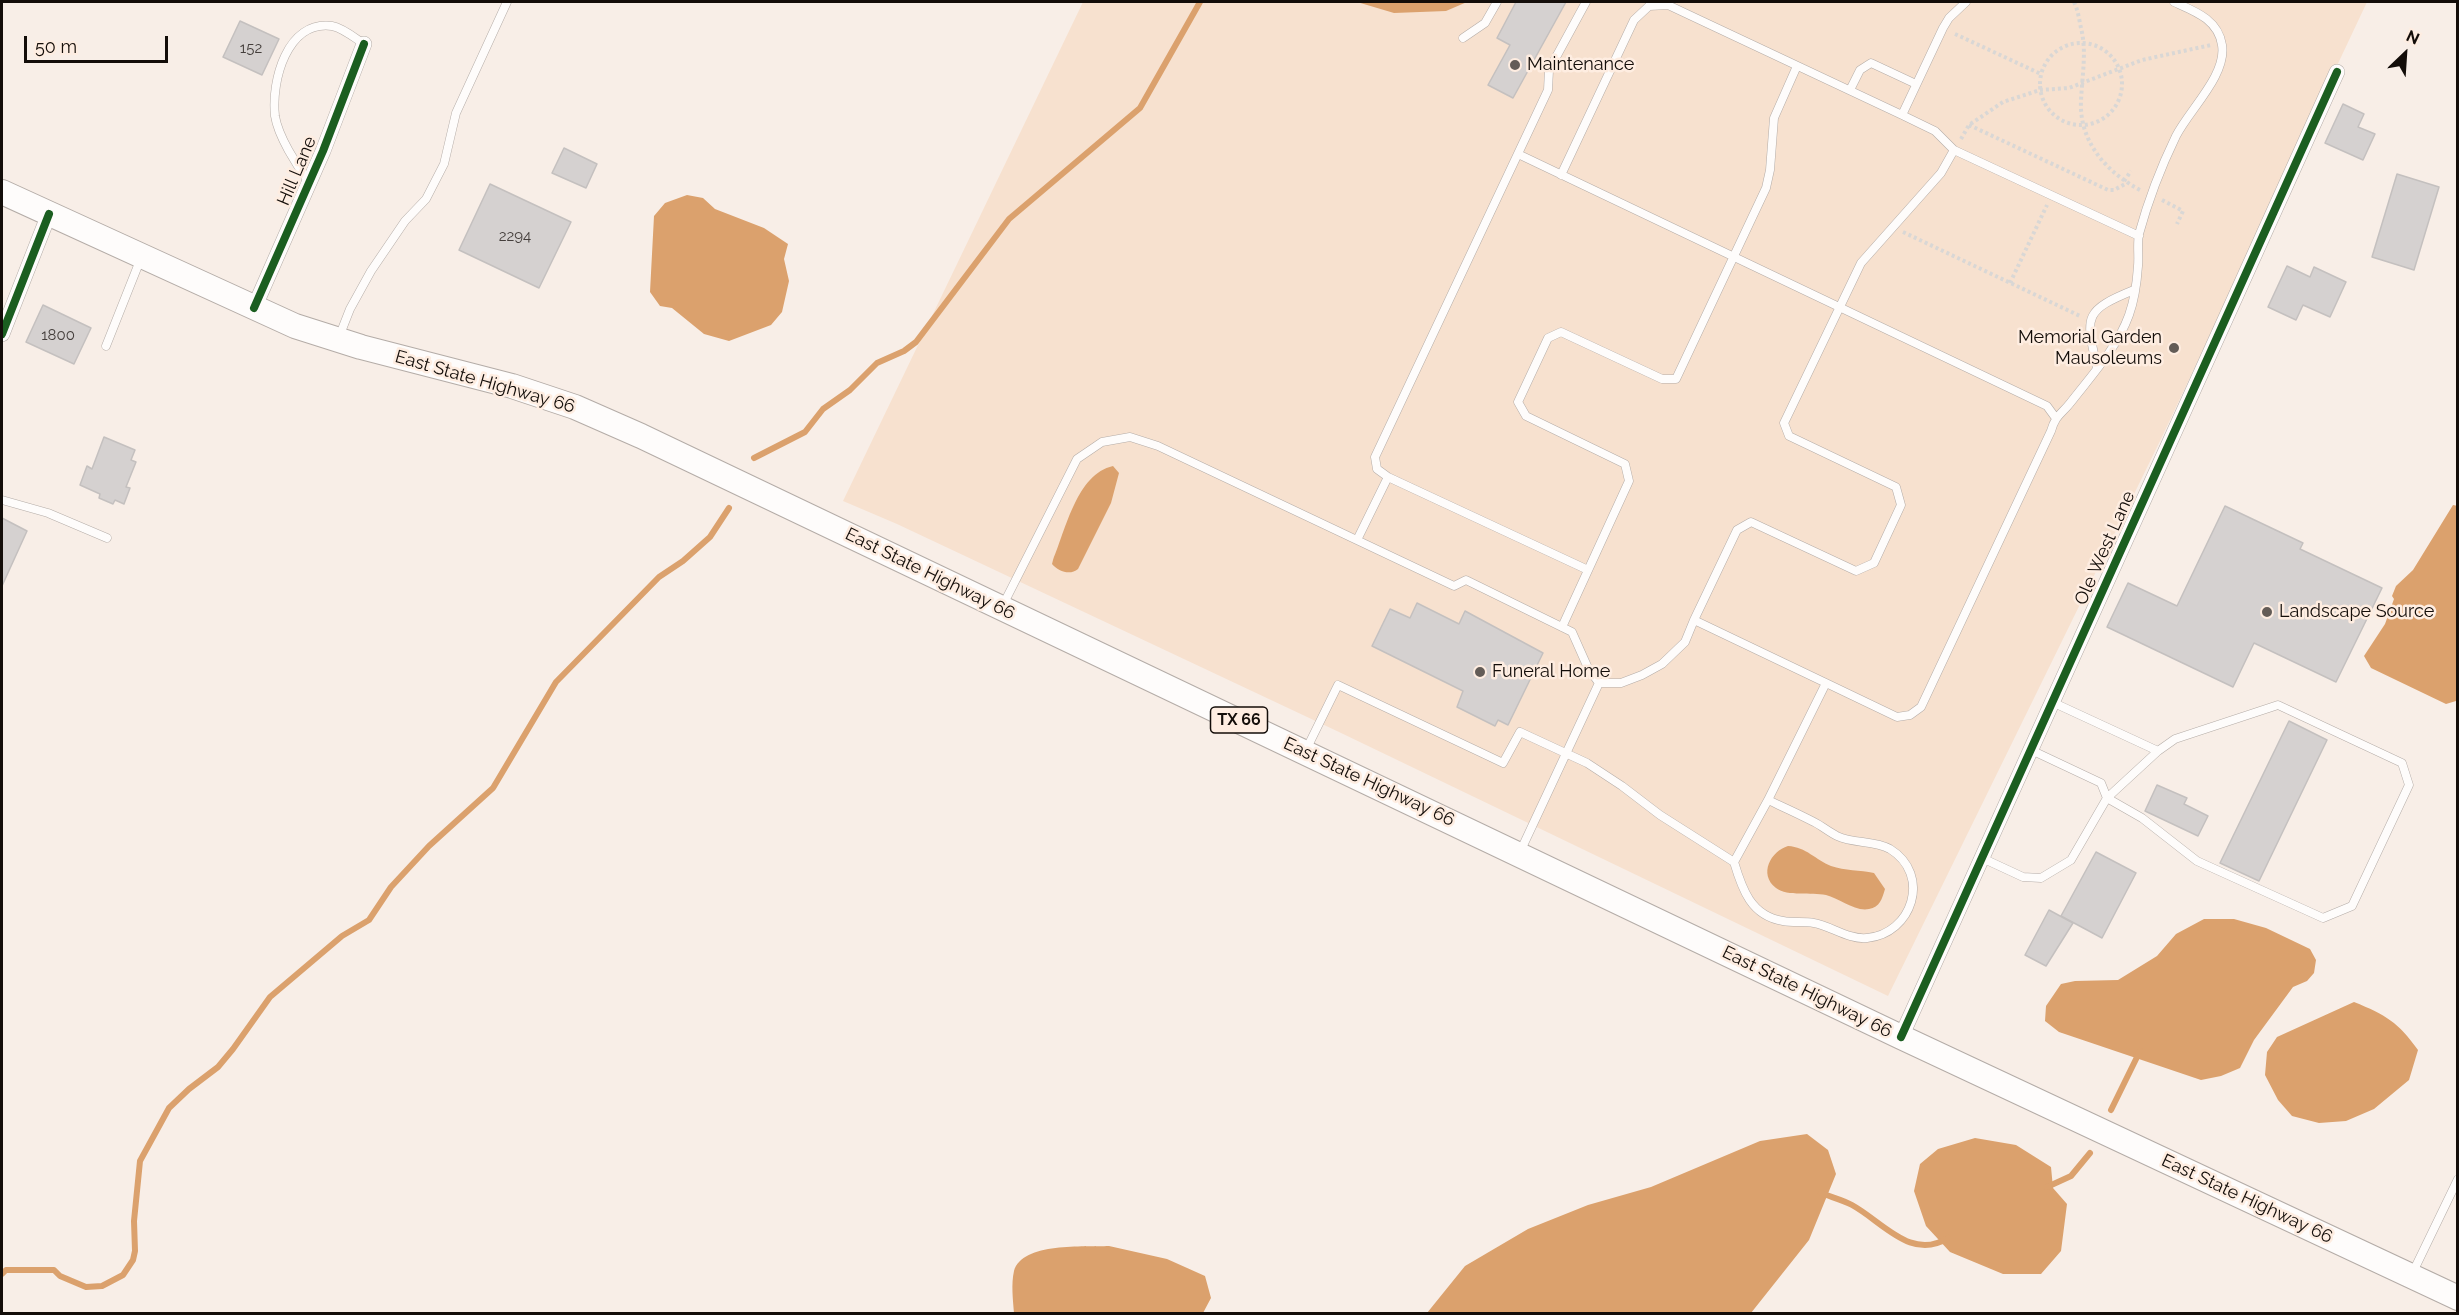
<!DOCTYPE html>
<style>
body{margin:0}
#map{position:relative;width:2459px;height:1315px;overflow:hidden;background:#f8eee7;font-family:Raleway,sans-serif}
canvas{display:block}
.frame{position:absolute;inset:0;border:3px solid #130d09;pointer-events:none}
.north{position:absolute;left:2375px;top:24px;width:60px;height:60px;-webkit-text-stroke:4px #feede1;paint-order:stroke;rotate:25deg;font-size:16px;font-weight:700;line-height:24px;text-align:center;color:#130d09}
.north::after{content:'';display:block;margin:auto;width:21px;height:27px;background:#130d09;clip-path:polygon(50% 0,100% 100%,50% 72%,0 100%)}
.scale{position:absolute;left:24px;top:36px;width:144px;height:27px;box-sizing:border-box;border:3px solid #130d09;border-top:0;padding-left:8px;font-size:18px;line-height:21px;white-space:nowrap;color:#130d09;-webkit-text-stroke:4px #feede1;paint-order:stroke}
</style>
<div id="map">
<canvas width="2459" height="1315"></canvas>
<div class="frame"></div>
<div class="north">N</div>
<div class="scale">50 m</div>
</div>
<script>
const context = document.querySelector('canvas').getContext('2d');
context.lineJoin = 'round';
function fill(path, color) { context.fillStyle = color; context.fill(path, 'evenodd'); }
function strokePath(path, color, width, dash) { context.strokeStyle = color; context.lineWidth = width; context.lineCap = dash ? 'butt' : 'round'; context.setLineDash(dash || []); context.stroke(path); }
function drawText(font, color, halo, rows, align = 'center') {
  context.font = font + ' Raleway,sans-serif'; context.lineWidth = 5; context.setLineDash([]); context.textBaseline = 'middle'; context.strokeStyle = halo; context.fillStyle = color; for (const [text, x, y, turn = 0] of rows) {
    context.save(); context.translate(x, y); context.rotate((+turn || 0) * Math.PI / 180); context.textAlign = isNaN(turn) ? turn : align; if (halo) context.strokeText(text, 0, 0); context.fillText(text, 0, 0); context.restore();
  }
}
fill(new Path2D(`
 M1083 2H2367L2161 439 1888 996 1339 732 897 524 843 501Z`), '#f7e1cf');
fill(new Path2D(`
 M1357 2H1467L1446 11 1394 13Z
 M687 195 703 198 715 209 764 228 788 244 784 259 789 281 782 312 771 325 729 341 704 334 672 308 660 306 650 292 654 216 665 203Z
 M1113 466 1119 473 1111 503 1078 569C1070 576 1058 571 1052 564L1053 560C1066 529 1077 474 1113 466Z
 M2453 505 2458 506V698L2456 701 2446 704 2371 668 2364 656 2385 624 2394 599 2392 596 2396 586 2413 570Z
 M1788 846C1806 847 1816 860 1831 866 1845 871 1860 870 1874 873L1885 889C1882 899 1880 907 1869 909 1855 912 1839 898 1826 895 1811 892 1788 897 1776 888 1758 874 1771 851 1788 846Z
 M2204 919H2234L2266 928 2310 949 2316 960 2314 973 2307 981 2293 987 2254 1040 2240 1068 2221 1076 2201 1080 2059 1032 2045 1021 2046 1006 2061 984 2075 981 2118 980 2157 956 2176 934Z
 M2354 1002C2386 1015 2398 1022 2418 1050L2409 1080 2374 1109 2346 1121 2319 1123 2292 1116 2278 1100 2265 1075 2267 1052 2277 1037Z
 M1807 1134 1828 1150 1836 1174 1809 1240 1751 1313H1427L1465 1266 1528 1229 1588 1205 1651 1187 1760 1141Z
 M1975 1138 2016 1145 2051 1167 2053 1188 2067 1204 2061 1251 2041 1274H2003L1950 1252 1926 1226 1914 1191 1920 1164 1938 1149Z
 M1109 1246 1167 1259 1205 1276 1211 1298 1203 1313H1014C1013 1300 1011 1284 1014 1271 1022 1242 1085 1247 1109 1246Z`), '#dba16d');
strokePath(new Path2D(`
 M754 458 805 432 823 409 850 390 877 363 904 351 916 342 1009 219 1140 108 1200 2
 M2111 1110 2140 1051
 M2047 1187 2071 1176 2090 1153
 M1821 1193C1831 1197 1843 1200 1852 1205 1883 1222 1911 1261 1948 1238
 M2 1274 6 1270H54L60 1276 86 1287 102 1286 123 1275 133 1260 135 1251 134 1221 140 1161 169 1108 189 1089 218 1067 233 1049 270 997 342 936 369 920 391 887 429 846 493 788 556 682 659 577 683 561 710 537 729 508`), '#dba16d', 6);
const building = new Path2D(`
 M1516 2H1566L1513 98 1488 85 1510 45 1497 38Z
 M240 21 279 39 262 75 223 57Z
 M2343 104 2364 114 2358 127 2375 134 2363 160 2325 143Z
 M564 148 597 164 586 188 552 173Z
 M2397 174 2439 187 2414 270 2372 257Z
 M490 184 571 222 539 288 459 250Z
 M2287 266 2310 277 2314 267 2346 282 2330 317 2303 305 2296 320 2268 307Z
 M43 305 91 328 74 364 26 342Z
 M104 437 135 450 131 460 136 462 126 487 130 488 124 504 115 500 113 504 99 498 100 494 80 485 87 466 92 469Z
 M2225 506 2303 543 2300 549 2382 588 2336 682 2254 643 2233 687 2107 627 2128 583 2177 606Z
 M2 518 27 531 2 586Z
 M1417 603 1459 624 1465 611 1543 653 1508 725 1498 720 1495 726 1457 707 1463 691 1372 646 1390 609 1410 618Z
 M2289 721 2327 740 2259 881 2220 863Z
 M2157 785 2187 798 2184 804 2208 816 2198 836 2145 811Z
 M2096 852 2136 873 2102 938 2061 916Z
 M2049 910 2073 923 2046 966 2025 955Z`);
fill(building, '#d5d1d0');
strokePath(building, '#c4c0bf', 1.5);
const lane = new Path2D(`
 M1463 38 1485 23 1497 2
 M1850 90 1860 70 1871 63 1916 84
 M1902 115 1943 28 1949 18 1966 2
 M1954 150 2139 236
 M1518 154 2047 406 2055 417
 M1561 175 1634 20 1649 6 1668 5 1902 115 1935 131 1954 150 1941 173 1861 263 1784 423 1789 436 1896 487 1901 505 1874 563 1856 571 1751 522 1737 530 1694 620 1826 683 1768 800
 M309 182C297 166 278 136 275 116 271 81 287 20 332 26 343 28 355 38 364 44
 M339 337 350 309 371 271 405 221 426 199 444 164 456 113 507 2
 M106 346 141 258
 M2097 368C2086 317 2082 311 2134 290
 M1388 477 1588 570
 M2 500 48 513 107 538
 M1357 540 1388 477 1377 469 1375 457 1548 90 1549 70 1586 2
 M1003 605 1077 459 1102 442 1130 437 1158 446 1454 586 1466 580 1572 632 1588 668 1599 683 1520 852
 M1562 627 1629 481 1625 464 1526 416 1518 402 1548 338 1561 332 1662 379H1676L1766 188 1770 170 1774 118 1797 66
 M1599 683H1621L1642 675 1662 664 1685 642 1694 620
 M1826 683 1897 717 1910 715 1921 707 2051 431C2056 414 2061 415 2071 402 2092 375 2117 348 2129 315 2134 301 2137 281 2138 266 2139 256 2137 244 2139 234 2148 201 2161 167 2176 136 2189 110 2227 75 2222 45 2218 19 2194 11 2174 2
 M2052 702 2158 751
 M2278 705 2402 763 2409 785 2352 906 2323 918 2197 861 2142 818 2107 798 2158 751 2175 739Z
 M1306 750 1338 685 1503 763 1520 732 1587 763 1622 786 1660 815 1734 862C1742 889 1751 916 1783 921 1793 923 1804 921 1814 923 1831 926 1849 940 1867 938 1912 934 1932 875 1890 849 1874 840 1854 844 1837 836 1829 832 1822 826 1814 822 1799 814 1783 807 1768 800L1734 862
 M1982 858 2023 877 2041 878 2071 860 2107 798 2101 783 2031 750
 M2413 1272 2458 1179`);
const street = new Path2D(`
 M254 308 323 151 364 44
 M2 334 49 214
 M1901 1037 2337 72`);
const primary = new Path2D(`
 M2 192 295 326 361 347 512 386 575 407 641 436 1901 1037 2458 1298`);
strokePath(lane, '#b4aca7', 9);
strokePath(street, '#b4aca7', 16);
strokePath(primary, '#b4aca7', 26);
strokePath(new Path2D(`
 M2074 2C2078 10 2079 19 2081 28 2087 52 2082 76 2081 101 2079 142 2107 173 2142 191
 M1955 34 2041 74
 M2040 84a41 41 0 1 1 82 0a41 41 0 1 1-82 0Z
 M1969 125 2108 190H2114L2127 183
 M1961 139 1969 125 2003 102 2040 90 2069 88 2142 60 2211 45
 M2124 181 2131 171
 M2162 200 2183 211 2177 224
 M1903 232 2080 316
 M2010 283 2047 205`), '#d9d7d5', 4, [3, 3]);
strokePath(lane, '#fefcfb', 8);
strokePath(street, '#fefcfb', 15);
strokePath(primary, '#fefcfb', 24);
strokePath(new Path2D(`
 M254 308 323 151 364 44
 M2 334 49 214
 M1901 1037 2337 72`), '#1b5e20', 8);
for (const [x, y, r, color] of [
 [1515,65,6,"#635c57"],
 [2174,348,6,"#635c57"],
 [2267,612,6,"#635c57"],
 [1480,672,6,"#635c57"]
]) { const dot = new Path2D(); dot.arc(x, y, r, 0, 2 * Math.PI); context.fillStyle = color; context.fill(dot); strokePath(dot, '#feede1', 2); }
drawText('15px', '#443e3b', null, [
 ["152",251,48],
 ["2294",515,236],
 ["1800",58,335]
]);
for (const [x, y, w] of [
 [1239,720,57]
]) { const box = new Path2D(); box.roundRect(x - w / 2, y - 13, w, 26, 4.5); context.fillStyle = '#feede1'; context.fill(box); strokePath(box, '#130d09', 1.5); }
drawText('bold 16px', '#130d09', null, [
 ["TX 66",1239,720]
]);
drawText('18px', '#130d09', '#feede1', [
 ["Maintenance",1527,65],
 ["Memorial Garden",2162,338,"right"],
 ["Mausoleums",2162,359,"right"],
 ["Landscape Source",2279,612],
 ["Funeral Home",1492,672]
], 'left');
drawText('18px', '#130d09', '#feede1', [
 ["Hill Lane",297,171,-67],
 ["East State Highway 66",485,382,16],
 ["Ole West Lane",2105,548,-66],
 ["East State Highway 66",930,574,26],
 ["East State Highway 66",1369,782,25],
 ["East State Highway 66",1807,992,26],
 ["East State Highway 66",2247,1199,25]
]);
</script>
